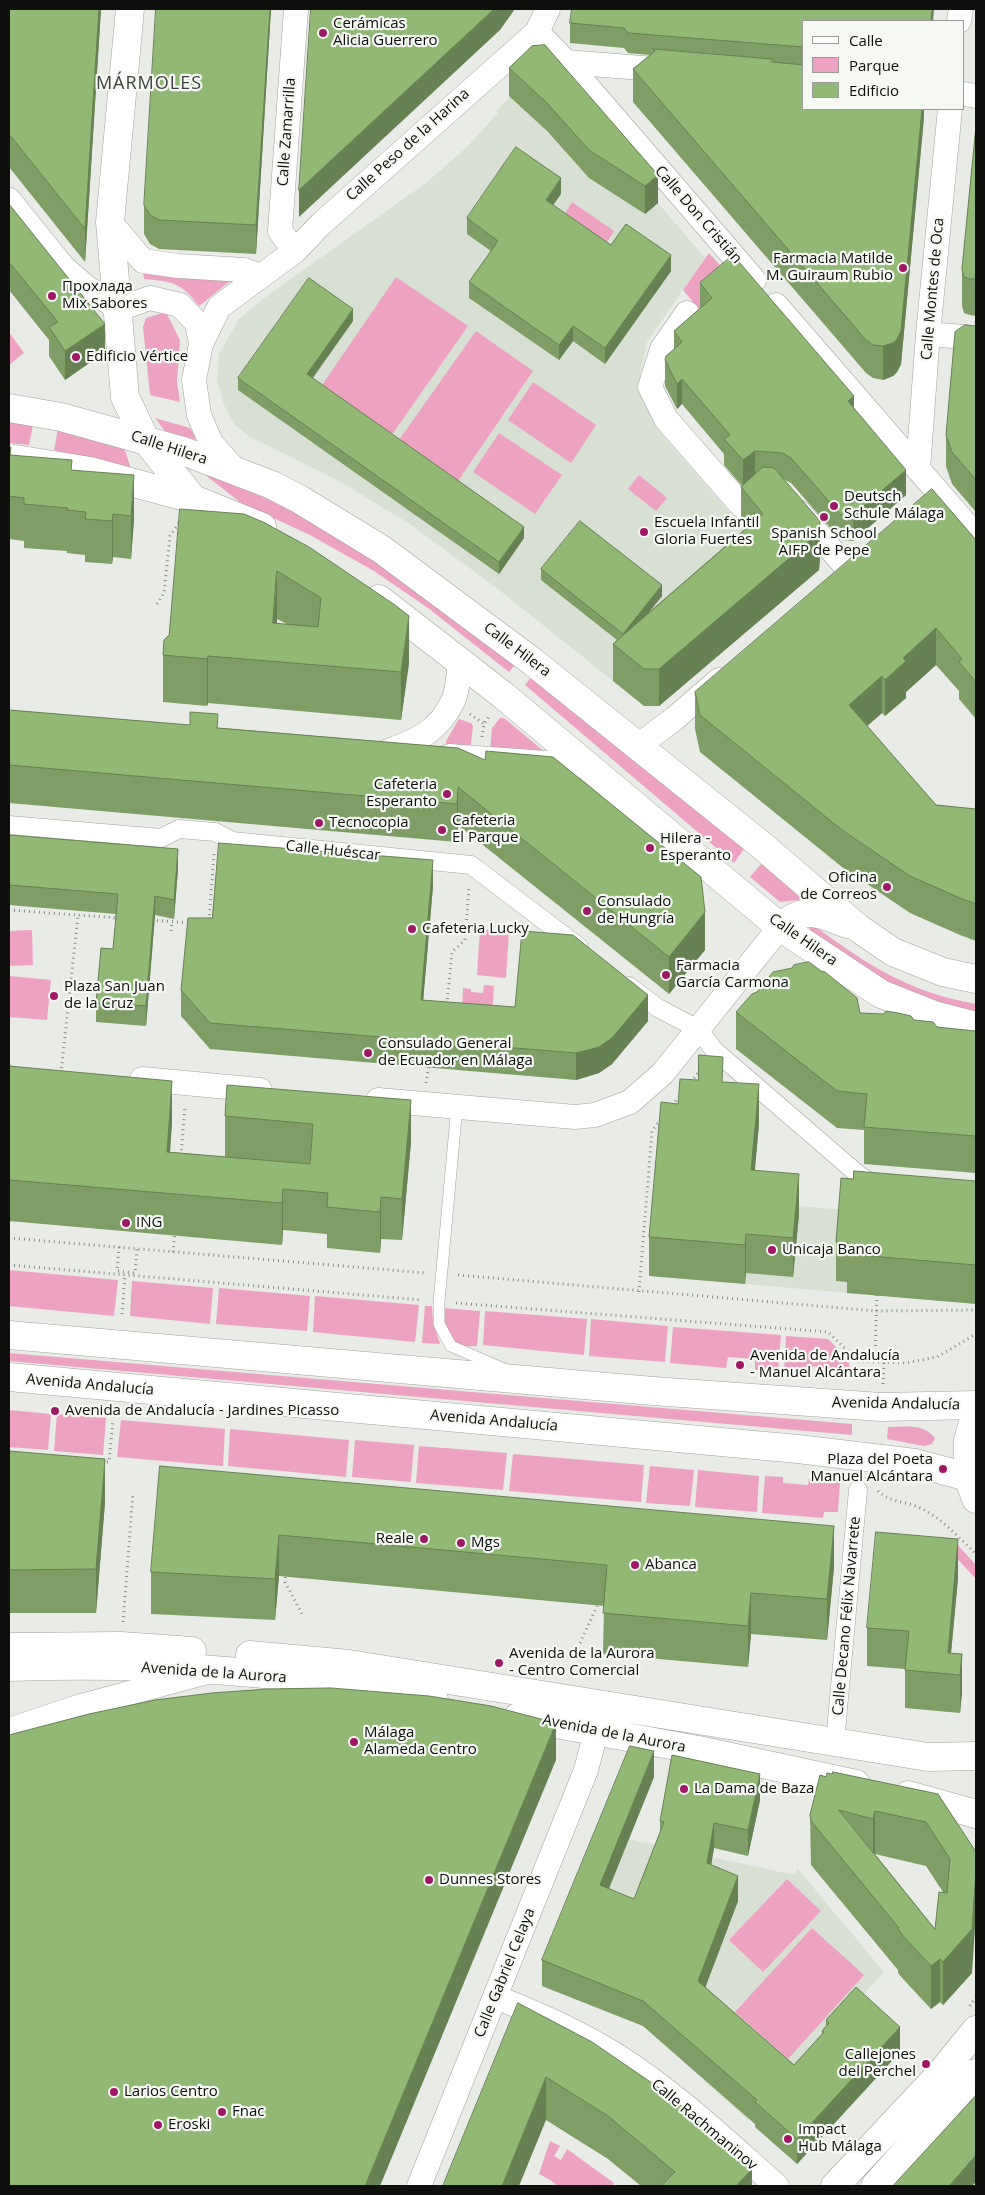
<!DOCTYPE html>
<meta charset="utf-8">
<style>
body{margin:0}
#map{position:relative;width:985px;height:2195px;overflow:hidden;background:#e8ebe6;font-family:"Open Sans",sans-serif}
canvas{display:block}
.frame{position:absolute;inset:0;border:10px solid #0f100e;pointer-events:none}
.legend{position:absolute;left:802px;top:20px;width:162px;height:90px;box-sizing:border-box;background:#f5f8f3;border:1px solid #999b97;margin:0;padding:6px 9px;list-style:none;font-size:15px;color:#0f100e}
.legend li{display:flex;align-items:center;gap:10px;height:25px}
.legend b{width:25px;border:1px solid #999b97}
</style>
<div id="map">
<canvas width="985" height="2195"></canvas>
<div class="frame"></div>
<ul class="legend">
<li><b style="height:6px;background:#fff"></b>Calle</li>
<li><b style="height:14px;background:#eea2c2"></b>Parque</li>
<li><b style="height:14px;background:#92b875"></b>Edificio</li>
</ul>
</div>
<script>
const context = document.querySelector('canvas').getContext('2d');
context.lineJoin = 'round';
function fill(path, color) { context.fillStyle = color; context.fill(path, 'evenodd'); }
function strokePath(path, color, width, dash) { context.strokeStyle = color; context.lineWidth = width; context.lineCap = dash ? 'butt' : 'round'; context.setLineDash(dash || []); context.stroke(path); }
function drawText(font, color, halo, rows, align = 'center') {
  context.font = font + ' "Open Sans",sans-serif'; context.lineWidth = 4.5; context.setLineDash([]); context.textBaseline = 'middle'; context.strokeStyle = halo; context.fillStyle = color; for (const [text, x, y, turn = 0] of rows) {
    context.save(); context.translate(x, y); context.rotate((+turn || 0) * Math.PI / 180); context.textAlign = isNaN(turn) ? turn : align; if (halo) context.strokeText(text, 0, 0); context.fillText(text, 0, 0); context.restore();
  }
}
fill(new Path2D(`
 M510 97 535 119 589 178 645 214 658 203 705 258 647 342 640 376 656 428 763 551 613 681 499 590 410 524 337 480 248 436 234 424 224 405 217 380 219 354 239 319 268 295 426 183 466 148 498 113 496 111Z
 M752 1202 868 1212 861 1294 745 1284Z
 M605 1834 795 1875 797 1868 884 1972 748 2120 643 2026 542 1986Z`), '#d8e0d4');
fill(new Path2D(`
 M572 202 614 231 600 253 559 224Z
 M709 253 733 280 699 309 683 290Z
 M143 269 234 278 199 306C180 282 174 282 144 279Z
 M396 277 468 326 391 436 320 388Z
 M166 312 180 340 177 382 180 402 150 395 143 327 146 318Z
 M476 331 533 371 458 481 399 440Z
 M9 332 24 353 9 365Z
 M533 382 596 425 571 463 508 420Z
 M155 418 190 428 197 440 165 431Z
 M9 421 33 425 29 445 9 443Z
 M58 429 123 444 131 469 54 450Z
 M499 433 562 475 535 514 473 472Z
 M199 470C261 493 323 524 378 561 425 593 470 630 515 665L509 672 428 608 374 571 310 535 241 503Z
 M639 475 667 498 656 511 628 489Z
 M531 677 744 849 734 863 525 685Z
 M500 718H504L547 754 490 752 492 728Z
 M459 719 471 723 473 726 470 751 446 748V741Z
 M762 863 806 899 780 902 750 877Z
 M813 925C868 965 908 992 976 1004V1013C946 1004 914 997 886 982 859 967 834 948 810 930V926Z
 M480 929 509 931 506 978 477 975Z
 M32 930 33 965 9 966V931Z
 M9 976 51 980 47 1020 9 1017Z
 M484 985 494 986 492 1016 462 1009 463 988 471 989V992L483 993Z
 M9 1270 118 1280 114 1316 9 1306Z
 M132 1281 213 1288 210 1324 130 1316Z
 M219 1288 310 1296 307 1331 216 1324Z
 M315 1296 419 1305 415 1342 313 1332Z
 M425 1306H432L433 1321 440 1344 422 1343Z
 M444 1308 480 1311 477 1346C472 1346 465 1347 461 1345 447 1340 442 1320 444 1308Z
 M485 1311 587 1319 584 1355 483 1345Z
 M591 1319 668 1326 665 1362 589 1356Z
 M673 1327 781 1335 778 1372 755 1370V1359L728 1357 726 1368 670 1363Z
 M786 1336 828 1339 849 1360V1370L809 1366V1374L784 1372Z
 M9 1353 852 1424V1435L9 1361Z
 M9 1410 51 1414 48 1450 9 1447Z
 M57 1414 106 1418 103 1455 54 1451Z
 M121 1420 225 1429 223 1466 117 1457Z
 M888 1427C905 1427 923 1423 935 1438L932 1444 924 1446 887 1439Z
 M230 1429 349 1440 346 1477 228 1466Z
 M355 1440 414 1445 411 1482 352 1477Z
 M419 1446 507 1453 503 1490 416 1483Z
 M513 1454 644 1465 641 1502 509 1491Z
 M650 1466 694 1470 690 1506 646 1503Z
 M698 1470 759 1476 757 1512 695 1507Z
 M765 1476 783 1477V1483L808 1485 809 1479 840 1482 838 1512H824L823 1518 762 1513Z
 M956 1543 976 1565V1579L950 1551Z
 M787 1879 821 1911 763 1972 729 1940Z
 M812 1928 864 1975 788 2059 735 2012Z
 M550 2141 560 2146 554 2156 561 2160 567 2149 614 2183 612 2186H558L550 2180 539 2174Z`), '#eea2c2');
const service = new Path2D(`
 M457 1106 439 1302V1324L451 1346 504 1369`);
const pedestrian = new Path2D(`
 M9 825 161 838 179 829 215 832 232 841 471 865 579 947
 M629 986 658 1008 698 1029 714 1050 860 1176 874 1184
 M835 1742 858 1490`);
const minor = new Path2D(`
 M959 21 961 9
 M537 32 566 62 754 280
 M566 62 667 70
 M964 94 976 96
 M9 200 63 267 86 287 119 309 150 298 180 305 197 323 201 344
 M110 222 143 261 178 266 244 270 261 276
 M295 251 280 231 296 9
 M776 305 976 536
 M687 313 662 349 650 387 666 419 741 505 759 490 766 491
 M928 334 976 338
 M918 469 928 334 950 109
 M236 471 211 443 199 415 194 380 201 344 219 307 295 251 321 224 537 32 548 9
 M800 513 848 569
 M639 745 674 719 719 680
 M388 751C417 741 439 731 453 701 458 691 458 675 460 663
 M449 756 587 766
 M142 1079 260 1090
 M378 1100 575 1117 595 1115 630 1102 663 1073 780 927
 M9 1730 81 1706 204 1673
 M496 1997C538 2014 580 2032 619 2057 677 2094 726 2141 777 2186
 M419 2186 586 1770 601 1713`);
const secondary = new Path2D(`
 M130 9 110 222 125 397 145 439 193 499
 M9 408 61 417 183 451 272 485 299 499 381 549 533 662 760 844 858 928 893 952 943 972 976 979
 M9 458 90 471 193 499 262 527
 M379 599 504 696 780 927 881 994 934 1015 976 1026
 M780 927C806 905 818 913 847 924
 M976 1413 968 1440V1477L976 1499
 M9 1647 121 1646 192 1651
 M250 1655 349 1664 928 1757 976 1756
 M9 1667C121 1663 237 1668 349 1684 377 1688 406 1695 434 1700
 M518 1717 698 1750 856 1784
 M908 1795 976 1814
 M835 2186 941 2073 976 2030
 M875 2186 976 2073`);
const primary = new Path2D(`
 M9 1335 653 1391 881 1407 976 1405
 M9 1377 798 1449 915 1463 968 1477`);
strokePath(service, '#a0a39e', 12);
strokePath(pedestrian, '#a0a39e', 19);
strokePath(minor, '#a0a39e', 25);
strokePath(secondary, '#a0a39e', 29);
strokePath(primary, '#a0a39e', 29);
strokePath(new Path2D(`
 M157 604 164 593 170 536 180 521
 M470 714 484 724
 M482 737 484 724 490 715
 M9 910 118 918
 M152 920 190 923
 M209 920 214 854
 M171 931 172 922
 M447 1004 452 952 465 940 469 888
 M61 1073 78 915
 M691 1082 701 1069
 M426 1083 429 1064
 M672 1105 681 1095
 M181 1155 185 1107
 M9 1238 426 1273
 M119 1247 117 1271 135 1273 137 1249
 M173 1252 175 1231
 M9 1265 422 1300
 M458 1275 876 1311 976 1310
 M639 1292 652 1131 660 1120
 M456 1303 828 1332 858 1361 905 1363 937 1357 976 1334
 M122 1314 125 1275
 M875 1361 877 1292
 M883 1384 884 1362
 M102 1461 109 1462 113 1420
 M878 1491C889 1502 904 1501 918 1507 941 1517 958 1537 976 1554
 M286 1572 285 1582 302 1614
 M123 1622 133 1493
 M580 1643 599 1602
 M970 2006 976 1997`), '#888a86', 3, [1, 4]);
strokePath(service, '#fff', 11);
strokePath(pedestrian, '#fff', 18);
strokePath(minor, '#fff', 24);
strokePath(secondary, '#fff', 28);
strokePath(primary, '#fff', 28);
fill(new Path2D(`
 M9 9H101L85 262 9 167Z
 M271 9 256 254 159 249 150 244 144 234V205Z
 M804 21V109H924V117L901 364 897 372 893 376 883 380 873 378 866 373 633 102V69L650 55 628 53 624 48 570 43V23Z
 M545 45 658 203 645 214 589 178 547 131 509 96V68Z
 M976 126V316L970 315 964 313 962 306V270Z
 M561 194 553 205 611 245 671 271 605 364 573 341 559 360 469 298V282L491 251 467 234V218Z
 M9 204 105 352 65 380 49 356V340L9 290Z
 M700 283 854 408 906 495 853 541 841 540 791 483 783 479 820 558 819 570 659 706H644L613 681V644L617 640 541 580V569L662 596 648 613 745 529 741 524V487L742 486 724 465V454L682 404 677 409 665 386V360L674 349V331L700 309Z
 M353 321 313 378 524 538 499 574 238 390V378Z
 M976 326V512L952 484 946 466V435Z
 M9 447 11 455 72 470 134 519 131 559 113 557 112 564 85 562V555L67 553V551L24 548V541L9 539Z
 M244 514 409 663 401 720 208 703 207 706 163 702V655L169 635ZM277 619 287 624H277Z
 M976 540V719L959 699V691L936 665 906 692V698L885 716 882 713 867 726 936 805 976 809V941L960 935 910 913 842 867 700 752 695 729V692Z
 M9 710 458 748 705 950 669 994 458 825 457 842 9 803Z
 M9 835 178 869 174 919 155 915 146 1026 96 1022V1003L113 949 116 914 9 905Z
 M433 886 423 1000 648 1021 612 1064 599 1073 576 1080 210 1049 181 1016V990L212 918Z
 M736 1012 860 1013 914 1020 937 1027 976 1034V1173L864 1164V1130L837 1128 736 1049Z
 M9 1066 172 1122 170 1152 225 1157V1116L227 1085 411 1142 402 1240 381 1239 380 1253 327 1248V1234L283 1230 282 1245 9 1221Z
 M698 1080 723 1082 759 1124 755 1170 799 1214 793 1277 746 1273 745 1284 649 1276V1237L678 1104Z
 M853 1179 976 1181V1304L847 1293V1282L836 1281V1242Z
 M9 1451 105 1502 96 1613H9Z
 M160 1466 834 1567 827 1640 751 1634 748 1667 603 1654 604 1606 279 1576 275 1620 151 1614V1572Z
 M958 1578 951 1653 962 1654V1692L960 1713 905 1708V1669L867 1666V1628Z
 M654 1777 608 1889 634 1899 660 1834V1821L760 1800 748 1856 714 1848 711 1865 738 1901 705 1987 794 2065 822 2035V2031L826 2027V2020L900 2052 797 2164 755 2127V2124L643 2026 542 1986V1960Z
 M826 1777 938 1794 972 1973 943 2005 940 2002 931 2009 904 1980 898 1973V1970L811 1865 810 1815ZM875 1854 926 1866 943 1892 935 1929Z
 M518 2003 752 2186H641L608 2159 546 2120Z`), '#7e9e65');
fill(new Path2D(`
 M99 9H101L85 262V229Z
 M270 9H271L256 254V225Z
 M494 9H515L500 30 299 217V190Z
 M932 9H934L933 21H931Z
 M922 109H924V117L901 364 897 372 893 376 883 380V346Z
 M658 175V203L645 214V186Z
 M561 178V194L546 215V200Z
 M671 255V271L605 364V348Z
 M353 309V321L307 385V374Z
 M105 324V352L65 380V351Z
 M573 326V341L559 360V345Z
 M682 379V404L677 409V384Z
 M854 396V421L848 401Z
 M755 451V477L743 486V460Z
 M906 470V495L853 541V515Z
 M134 475V519L131 559V516Z
 M113 514V557L112 564V521Z
 M820 521V558L819 570 659 706V669Z
 M524 527V538L499 574V562Z
 M277 571V619L274 661 273 623Z
 M662 585V596L623 645V634Z
 M409 616V663L401 720V672Z
 M936 628V665L906 692V698L885 716V680L903 658Z
 M208 656V703L207 706V659Z
 M882 676V713L849 742V705Z
 M458 787V825L457 842V804Z
 M178 849V869L174 919V900Z
 M433 860V886L421 1026V1000Z
 M155 896V915L146 1026V1006Z
 M705 912V950L669 994V957Z
 M648 995V1021L612 1064 599 1073 576 1080V1053Z
 M172 1081V1122L167 1193V1152Z
 M759 1084V1124L751 1209V1170Z
 M411 1100V1142L402 1240V1199Z
 M799 1174V1214L793 1277V1238Z
 M283 1189V1230L282 1245V1203Z
 M381 1197V1239L380 1253V1212Z
 M746 1234V1273L745 1284V1245Z
 M105 1459V1502L96 1613V1569Z
 M834 1526V1567L827 1640V1599Z
 M279 1535V1576L275 1620V1579Z
 M958 1539V1578L949 1674 948 1653Z
 M751 1593V1634L748 1667V1626Z
 M962 1654V1692L960 1713V1675Z
 M556 1723V1760L380 2186H365Z
 M654 1751V1777L600 1911V1885Z
 M760 1774V1800L748 1856V1830Z
 M875 1811V1854L873 1862V1819Z
 M714 1823V1848L707 1889V1863Z
 M976 1871V1914L972 1973 943 2005V1962Z
 M738 1876V1901L698 2007V1981Z
 M940 1959V2002L931 2009V1966Z
 M900 2027V2052L797 2164V2139Z
 M546 2077V2120L519 2186H502Z
 M976 2155V2182L972 2186H949Z
 M752 2169V2186H736Z`), '#668152');
const building = new Path2D(`
 M9 9H99L85 229 9 134Z
 M156 9H270L256 225 159 220 150 215 144 205Z
 M311 9H494L299 190Z
 M572 9H932L931 21H804V47L628 33 624 28 570 23Z
 M545 45 658 175 645 186 589 150 547 103 509 68 532 46Z
 M653 49 772 59V62L804 65V109H922L901 331 897 339 893 343 883 346 873 345 866 340 633 69 655 51Z
 M976 126V279H970L964 277 962 270Z
 M516 147 561 178 546 200 611 245 626 224 671 255 605 348 573 326 559 345 469 282 498 241 467 218Z
 M9 204 105 324 65 351 49 327 58 322 9 262Z
 M733 255 854 396 848 401 906 470 853 515H841L791 458 783 453 755 451 743 460 724 439 730 435 682 379 677 384 665 360 666 356 682 342 674 331 712 298 700 283Z
 M309 278 353 309 307 374 524 527 499 562 238 378Z
 M965 325 976 326V480L952 452 946 435 955 332Z
 M9 447H11L10 455 72 460 71 470 134 475 131 516 113 514 112 521 85 519 86 512 67 510 68 508 24 504V498L9 496Z
 M763 467 774 468 820 521 819 533 659 669H644L613 644 763 514 741 487Z
 M932 489 976 540V682L959 662 962 659 936 628 903 658 906 661 885 680 882 676 849 705 936 805 976 809V904L960 898 910 876 842 830 700 715 695 692Z
 M180 509 244 514 263 522 309 547 395 605 409 616 401 672 208 656 207 659 163 655 164 640 169 635ZM277 571 321 598 318 627 273 623Z
 M580 521 662 585 623 634 541 569Z
 M9 710 190 725V712L218 714 217 728 458 748 485 760 486 751 553 757 701 877 705 912 669 957 458 787 457 804 9 765Z
 M9 835 178 849 174 900 155 896 146 1006 96 1003 101 948 113 949 118 894 9 885Z
 M219 843 433 860 421 1000 515 1007 522 931 573 935 648 995 612 1038 599 1047 576 1053 210 1023 181 990 188 918H212Z
 M809 962 821 971 825 972 857 998 860 1013 884 1014 886 1011 898 1013 911 1016 914 1020 933 1022 937 1027 975 1031 976 1034V1136L864 1127 867 1094 837 1091 736 1012 752 994 757 992 773 972 792 968 794 965Z
 M699 1055 723 1057 722 1082 759 1084 751 1170 799 1174 793 1238 746 1234 745 1245 649 1237 661 1102 678 1104 680 1079 698 1080Z
 M9 1066 172 1081 167 1152 310 1164 313 1124 225 1116 227 1085 411 1100 402 1199 381 1197 380 1212 327 1207 328 1193 283 1189 282 1203 9 1180Z
 M854 1171 976 1181V1265L847 1254 848 1243 836 1242 841 1178 853 1179Z
 M9 1451 105 1459 96 1569 9 1570Z
 M160 1466 834 1526 827 1599 751 1593 748 1626 603 1613 607 1565 279 1535 275 1579 151 1572Z
 M876 1532 958 1539 948 1653 962 1654 960 1675 905 1670 909 1631 867 1628Z
 M331 1688 429 1696 491 1706 556 1723 365 2186H9V1735L89 1714 155 1700 212 1693 268 1689Z
 M630 1746 654 1751 600 1885 634 1899 664 1822 660 1821 672 1755 760 1774 748 1830 714 1823 707 1863 738 1876 698 1981 794 2065 824 2032 822 2031 829 2023 826 2020 856 1987 900 2027 797 2139 755 2102 757 2100 643 2001 542 1960Z
 M833 1772 938 1794 976 1852V1871L972 1929 943 1962 940 1959 931 1966 904 1937 898 1929 899 1928 811 1821 810 1815 820 1775 826 1777 827 1773 832 1774ZM839 1810 873 1819 875 1811 926 1822 950 1859 947 1893 939 1892 935 1929Z
 M518 2003 592 2042 668 2094 752 2169 736 2186H661L675 2172 608 2116 546 2077 502 2186H443Z
 M976 2096V2155L949 2186H893Z`);
fill(building, '#92b875');
strokePath(building, '#668152', 1);
for (const [x, y, r, color] of [
 [323,33,5,"#9f1765"],
 [903,268,5,"#9f1765"],
 [52,296,5,"#9f1765"],
 [76,357,5,"#9f1765"],
 [834,506,5,"#9f1765"],
 [824,517,5,"#9f1765"],
 [644,532,5,"#9f1765"],
 [447,794,5,"#9f1765"],
 [319,823,5,"#9f1765"],
 [442,830,5,"#9f1765"],
 [650,848,5,"#9f1765"],
 [887,887,5,"#9f1765"],
 [587,911,5,"#9f1765"],
 [412,929,5,"#9f1765"],
 [666,975,5,"#9f1765"],
 [54,996,5,"#9f1765"],
 [368,1053,5,"#9f1765"],
 [126,1223,5,"#9f1765"],
 [772,1250,5,"#9f1765"],
 [740,1365,5,"#9f1765"],
 [55,1411,5,"#9f1765"],
 [943,1469,5,"#9f1765"],
 [424,1539,5,"#9f1765"],
 [461,1543,5,"#9f1765"],
 [635,1565,5,"#9f1765"],
 [499,1663,5,"#9f1765"],
 [354,1742,5,"#9f1765"],
 [684,1789,5,"#9f1765"],
 [429,1880,5,"#9f1765"],
 [926,2064,5,"#9f1765"],
 [114,2092,5,"#9f1765"],
 [222,2112,5,"#9f1765"],
 [158,2125,5,"#9f1765"],
 [788,2139,5,"#9f1765"]
]) { const dot = new Path2D(); dot.arc(x, y, r, 0, 2 * Math.PI); context.fillStyle = color; context.fill(dot); strokePath(dot, '#f5f8f3', 2); }
drawText('15px', '#0f100e', '#f5f8f3', [
 ["Cerámicas",333,24],
 ["Alicia Guerrero",333,41],
 ["Farmacia Matilde",893,259,"right"],
 ["M. Guiraum Rubio",893,276,"right"],
 ["Прохлада",62,287],
 ["Mix Sabores",62,304],
 ["Edificio Vértice",86,357],
 ["Deutsch",844,497],
 ["Schule Málaga",844,514],
 ["Escuela Infantil",654,523],
 ["Gloria Fuertes",654,540],
 ["Spanish School",824,534,"center"],
 ["AIFP de Pepe",824,551,"center"],
 ["Cafeteria",437,785,"right"],
 ["Esperanto",437,802,"right"],
 ["Cafeteria",452,821],
 ["El Parque",452,838],
 ["Tecnocopia",329,823],
 ["Hilera -",660,839],
 ["Esperanto",660,856],
 ["Oficina",877,878,"right"],
 ["de Correos",877,895,"right"],
 ["Consulado",597,902],
 ["de Hungría",597,919],
 ["Cafeteria Lucky",422,929],
 ["Farmacia",676,966],
 ["García Carmona",676,983],
 ["Plaza San Juan",64,987],
 ["de la Cruz",64,1004],
 ["Consulado General",378,1044],
 ["de Ecuador en Málaga",378,1061],
 ["ING",136,1223],
 ["Unicaja Banco",782,1250],
 ["Avenida de Andalucía",750,1356],
 ["- Manuel Alcántara",750,1373],
 ["Avenida de Andalucía - Jardines Picasso",65,1411],
 ["Plaza del Poeta",933,1460,"right"],
 ["Manuel Alcántara",933,1477,"right"],
 ["Reale",414,1539,"right"],
 ["Mgs",471,1543],
 ["Abanca",645,1565],
 ["Avenida de la Aurora",509,1654],
 ["- Centro Comercial",509,1671],
 ["Málaga",364,1733],
 ["Alameda Centro",364,1750],
 ["La Dama de Baza",694,1789],
 ["Dunnes Stores",439,1880],
 ["Callejones",916,2055,"right"],
 ["del Perchel",916,2072,"right"],
 ["Larios Centro",124,2092],
 ["Fnac",232,2112],
 ["Eroski",168,2125],
 ["Impact",798,2130],
 ["Hub Málaga",798,2147]
], 'left');
drawText('15px', '#0f100e', '#f5f8f3', [
 ["Calle Zamarrilla",287,132,-86],
 ["Calle Peso de la Harina",408,145,-42],
 ["Calle Don Cristián",698,215,49],
 ["Calle Montes de Oca",933,289,-85],
 ["Calle Hilera",169,448,18],
 ["Calle Hilera",517,650,37],
 ["Calle Huéscar",333,851,6],
 ["Calle Hilera",803,940,35],
 ["Avenida Andalucía",90,1385,5],
 ["Avenida Andalucía",896,1404,1],
 ["Avenida Andalucía",494,1421,5],
 ["Calle Decano Félix Navarrete",847,1616,-85],
 ["Avenida de la Aurora",214,1673,4],
 ["Avenida de la Aurora",614,1734,11],
 ["Calle Gabriel Celaya",505,1973,-68],
 ["Calle Rachmaninov",704,2125,40]
]);
context.letterSpacing = '1px';
drawText('18px', '#3e413d', '#f5f8f3', [
 ["MÁRMOLES",149,84]
]);
context.letterSpacing = '0px';
</script>
